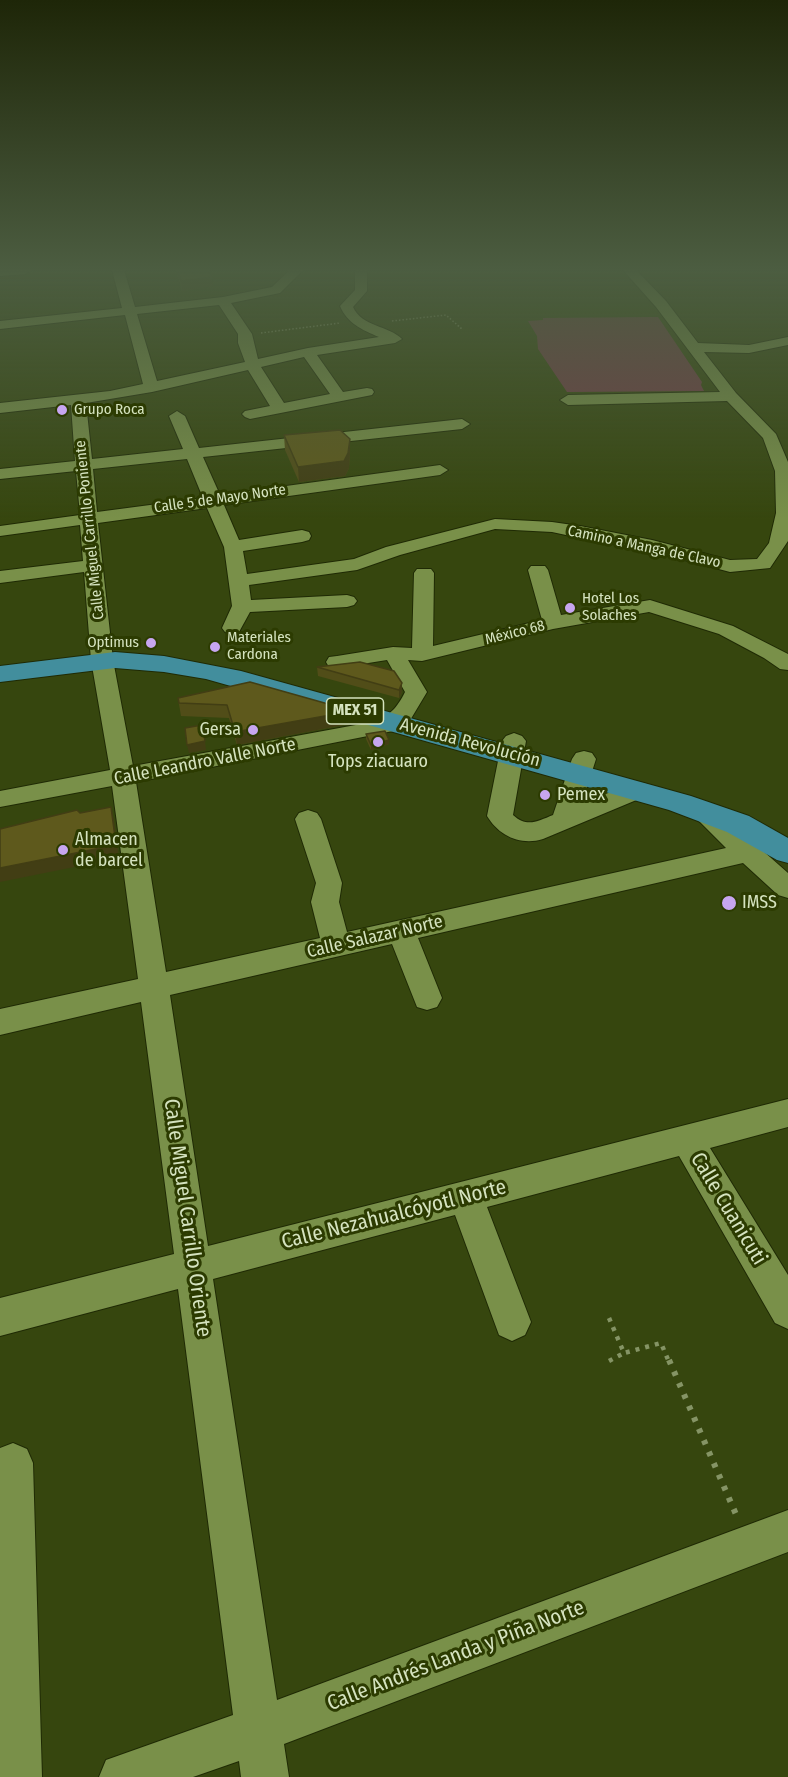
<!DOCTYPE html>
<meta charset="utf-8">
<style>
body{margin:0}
canvas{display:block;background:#36460e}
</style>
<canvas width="788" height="1777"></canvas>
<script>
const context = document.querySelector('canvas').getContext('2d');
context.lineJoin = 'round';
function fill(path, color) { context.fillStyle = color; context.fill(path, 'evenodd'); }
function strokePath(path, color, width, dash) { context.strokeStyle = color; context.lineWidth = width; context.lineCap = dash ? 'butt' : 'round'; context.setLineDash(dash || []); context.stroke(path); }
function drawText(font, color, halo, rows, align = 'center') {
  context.font = font + ' "Fira Sans Condensed",sans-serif'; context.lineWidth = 6; context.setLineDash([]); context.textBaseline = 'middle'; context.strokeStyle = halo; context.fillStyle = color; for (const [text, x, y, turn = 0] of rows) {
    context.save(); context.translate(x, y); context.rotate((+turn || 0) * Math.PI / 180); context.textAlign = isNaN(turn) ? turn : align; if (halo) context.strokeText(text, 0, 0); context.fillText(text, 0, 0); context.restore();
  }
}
fill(new Path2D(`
 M658 317 702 382 701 385 704 391 567 392 538 349 537 336 528 321 543 320V318Z`), '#733b49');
const minor = new Path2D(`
 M0 270H31L25 274 0 276Z
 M112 270H124L135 307 223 297 272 287 290 270H303L280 293 231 303 252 334 258 359 308 348 379 337C362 330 347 323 340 306L355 290V270H367V291L353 307C362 327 388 325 402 339L395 343 317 355 343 392 367 388 372 389 374 392 372 395 367 396 250 419 245 417 242 414 245 411 270 406 248 370 152 392 86 403 92 459 183 449 169 416 177 411 185 416 199 448 462 419 470 424 462 429 203 457 220 495 440 465 448 470 440 475 224 505 239 540 302 530 309 532 311 536 309 540 302 542 243 551 247 574 354 559 386 547 495 519 552 522 580 526 652 540 730 560 757 559 769 543 776 513 775 471 763 438 727 401 568 405 560 400 568 395 720 392 656 307 623 270H636L666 301 698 343 749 345 788 337V345L749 353 704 352 736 393 776 434 788 462V541L770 568 730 572 651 551 580 538 552 532 495 529 400 555 357 570 249 585 251 600 347 595 354 597 357 601 354 605 347 607 250 612 239 632 232 634 225 632 222 628 232 606 224 547 207 508 98 523 113 660 133 766 372 722C390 716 397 708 405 692L387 660 337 668 329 667 326 662 329 657 337 656 393 647 412 648 414 573 417 569H431L434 573 433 646 542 620 528 570 531 566H545L548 570 561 615 650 600 733 626 788 654V670L780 669 764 658 719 634 649 612 553 629 422 661 408 660 427 692 409 722 393 731 136 782 166 972 320 938 311 902 316 883 295 819 299 813 308 810 317 813 321 819 342 883 339 902 347 932 726 848 689 811 693 805 702 802 711 805 788 873V898L778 895 743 863 418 938 442 998 437 1007 427 1010 417 1007 392 944 170 995 208 1246 788 1099V1127L710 1148 788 1275V1329L775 1323 679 1156 487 1207 531 1322 525 1335 512 1341 499 1335 455 1215 213 1279 277 1700 788 1510V1552L284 1744 289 1777H241L239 1761 193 1777H99L106 1760 233 1715 178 1289 0 1336V1298L174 1254 141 1002 0 1035V1009L138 979 112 786 0 807V791L110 770 91 660 84 572 0 583V571L83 561 80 525 0 536V526L80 515 76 471 0 479V469L75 461 71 405 0 413V403L110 391 143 384 125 315 0 329V321L122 308ZM219 305 238 334V343L245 362 157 381 137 314ZM304 357 330 394 284 403 261 367ZM187 459 203 498 97 512 93 469Z
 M514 733 522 736 526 741 513 815C527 828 538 821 553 815L572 759 576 753 584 751 592 753 596 759 582 803 637 782 646 784 649 790 646 796 543 839C521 846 499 836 487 816L502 741 506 736Z
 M13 1443 27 1449 33 1463 42 1777H0V1448Z`);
const major = new Path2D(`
 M115 652 164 656 241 671 691 796 749 816 788 838V863L777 860 727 832 669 810 206 679 164 672 115 668 0 682V666Z`);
strokePath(minor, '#1f2a04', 2);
strokePath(major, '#1f2a04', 2);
strokePath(new Path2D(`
 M392 321 446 315 463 330
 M261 333 340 323`), '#859465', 1.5, [1.5, 2]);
strokePath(new Path2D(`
 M609 1318 624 1353 661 1343 669 1362
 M609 1361 624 1353`), '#859465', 4.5, [4, 6]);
strokePath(new Path2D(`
 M669 1360 738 1519`), '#859465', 6, [4.5, 8]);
fill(minor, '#799049');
fill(major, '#428e9d');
fill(new Path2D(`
 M176 270H208L213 286 182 291Z
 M284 435 350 439V454L349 468 345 476 299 482 285 450Z
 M317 667 402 683V692L399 698 318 676Z
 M178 698 354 723 237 745 229 718 181 716Z
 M366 734 389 740V744L371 750 366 739Z`), '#514d18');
fill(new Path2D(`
 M212 277 213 286 182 291 181 281Z
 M350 439V454L349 468 345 476 299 482 298 467Z
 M402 683V692L399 698V690Z
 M353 711 354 723 237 745 235 732Z
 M389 740V744L371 750V745Z
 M205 741 206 750 189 753 187 745Z
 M111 807 114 820 119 858 0 882V868Z`), '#423e14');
const building = new Path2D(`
 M177 270H208L212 277 181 281Z
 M340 430 350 439 348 453 344 461 298 467 284 435Z
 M360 662 394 671 402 683 399 690 317 667Z
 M250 682 353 711 235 732 227 705 179 703 178 698Z
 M202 725 205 741 187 745 185 728Z
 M385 731 389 740 371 745 366 734Z
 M111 807 116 845 0 868V829L77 810 80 813Z`);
fill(building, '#5e591c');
strokePath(building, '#423e14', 1.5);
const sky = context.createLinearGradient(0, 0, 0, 519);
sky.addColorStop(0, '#1e2608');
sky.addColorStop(0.52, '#4c5d41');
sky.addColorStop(1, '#4c5d4100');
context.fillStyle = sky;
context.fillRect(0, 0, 788, 519);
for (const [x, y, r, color] of [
 [62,410,6,"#c7a6f0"],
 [570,608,6,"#c7a6f0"],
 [151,643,6,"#c7a6f0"],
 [215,647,6,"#c7a6f0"],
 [253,730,6,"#c7a6f0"],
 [378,742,6,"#c7a6f0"],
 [545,795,6,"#c7a6f0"],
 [63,850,6,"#c7a6f0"],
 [729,903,8,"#c7a6f0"]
]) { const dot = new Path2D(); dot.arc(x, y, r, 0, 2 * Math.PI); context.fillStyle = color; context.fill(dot); strokePath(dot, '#2c3b01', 2); }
drawText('15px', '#d5e3bf', '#2c3b01', [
 ["Grupo Roca",74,410],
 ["Hotel Los",582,599],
 ["Solaches",582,616],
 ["Materiales",227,638],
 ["Cardona",227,655],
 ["Optimus",139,643,"right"]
], 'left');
drawText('15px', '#d5e3bf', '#2c3b01', [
 ["Calle 5 de Mayo Norte",220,499,-8],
 ["Calle Miguel Carrillo Poniente",90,530,-96],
 ["Camino a Manga de Clavo",644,547,12],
 ["México 68",515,633,-14]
]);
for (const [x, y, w] of [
 [355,711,57]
]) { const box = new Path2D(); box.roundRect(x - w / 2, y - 13, w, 26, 4.5); context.fillStyle = '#2c3b01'; context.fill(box); strokePath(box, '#d5e3bf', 1.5); }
drawText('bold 16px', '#d5e3bf', null, [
 ["MEX 51",355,711]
]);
drawText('18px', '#d5e3bf', '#2c3b01', [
 ["Gersa",241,730,"right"],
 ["Tops ziacuaro",378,762,"center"],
 ["Pemex",557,795],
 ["Almacen",75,840],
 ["de barcel",75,861],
 ["IMSS",742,903]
], 'left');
drawText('18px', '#d5e3bf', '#2c3b01', [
 ["Avenida Revolución",470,743,15],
 ["Calle Leandro Valle Norte",205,762,-11],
 ["Calle Salazar Norte",375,937,-13]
]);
drawText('21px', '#d5e3bf', '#2c3b01', [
 ["Calle Cuanicuti",728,1209,59],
 ["Calle Nezahualcóyotl Norte",394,1215,-14],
 ["Calle Miguel Carrillo Oriente",187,1218,82],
 ["Calle Andrés Landa y Piña Norte",456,1656,-21]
]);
</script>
